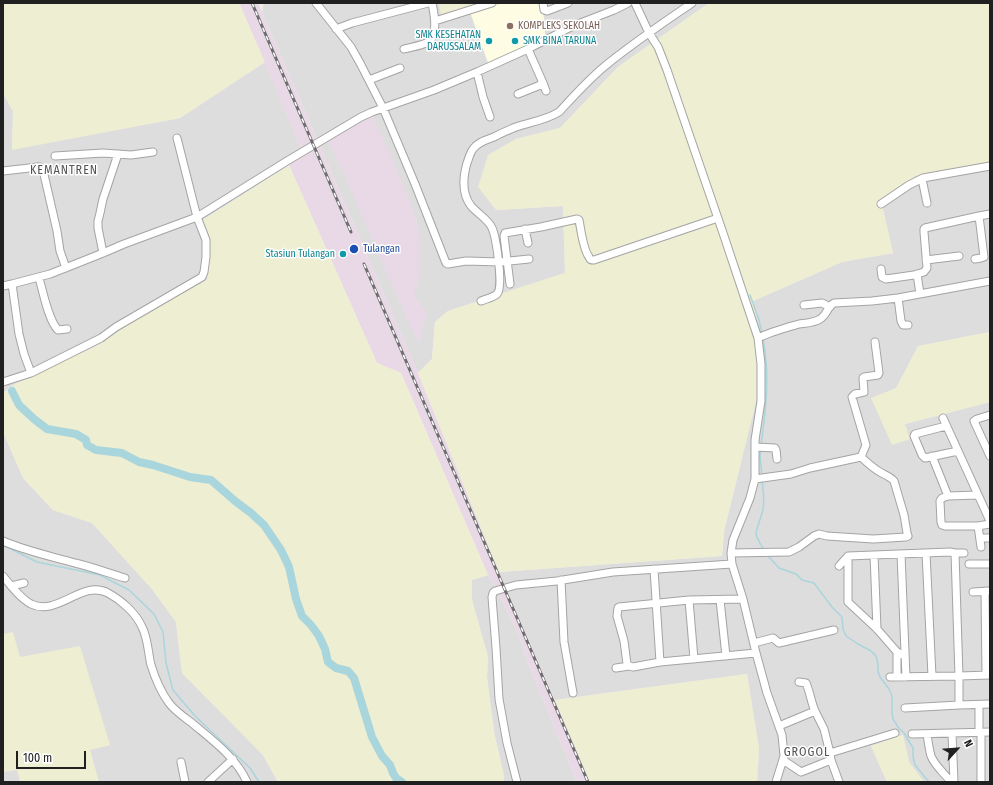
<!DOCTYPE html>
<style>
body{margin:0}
#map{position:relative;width:993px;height:785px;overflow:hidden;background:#f0ede7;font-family:"Fira Sans Condensed",sans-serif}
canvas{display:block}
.frame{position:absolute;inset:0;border:4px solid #202020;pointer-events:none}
.north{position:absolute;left:937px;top:729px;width:40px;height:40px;-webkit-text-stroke:3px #fff;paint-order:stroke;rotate:64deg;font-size:11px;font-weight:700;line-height:16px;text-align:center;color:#202020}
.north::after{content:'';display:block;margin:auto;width:14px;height:18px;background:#202020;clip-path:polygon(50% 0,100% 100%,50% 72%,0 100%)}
.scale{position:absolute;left:16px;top:751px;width:70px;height:18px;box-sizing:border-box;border:2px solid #202020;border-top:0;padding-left:5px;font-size:12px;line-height:14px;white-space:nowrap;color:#202020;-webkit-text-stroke:3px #fff;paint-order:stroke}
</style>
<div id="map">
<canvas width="993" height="785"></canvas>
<div class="frame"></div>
<div class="north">N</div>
<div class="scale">100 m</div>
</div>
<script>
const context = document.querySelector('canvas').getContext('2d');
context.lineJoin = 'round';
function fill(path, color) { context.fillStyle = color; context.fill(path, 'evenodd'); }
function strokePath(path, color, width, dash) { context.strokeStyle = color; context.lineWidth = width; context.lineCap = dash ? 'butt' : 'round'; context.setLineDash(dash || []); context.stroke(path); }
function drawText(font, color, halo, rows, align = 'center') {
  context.font = font + ' "Fira Sans Condensed",sans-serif'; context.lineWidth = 3; context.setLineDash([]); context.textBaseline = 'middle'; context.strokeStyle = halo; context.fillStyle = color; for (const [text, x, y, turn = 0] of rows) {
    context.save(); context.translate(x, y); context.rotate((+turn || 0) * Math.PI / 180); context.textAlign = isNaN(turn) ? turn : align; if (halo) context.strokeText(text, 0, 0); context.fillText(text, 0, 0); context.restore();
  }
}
fill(new Path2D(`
 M264 3H439L441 14 480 3H551V6L560 3H709L618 67 560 128 516 139 496 210 563 206 565 273 448 311 435 322 432 359 418 373 262 12Z
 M265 62 304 156 203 220 208 242 207 280 142 316 98 345 15 384 3 393V93L13 111 12 149 180 118Z
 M990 162V332L919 346 896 388 905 424 990 402V782H924L909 762 903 735 871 746 887 782H757L759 749 747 674 555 700 499 572 722 556 724 531 765 365 753 301 842 262 893 253 881 201 915 176Z
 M3 432 23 478 53 510 92 523 152 589 176 622 182 673 263 755 278 782H3Z
 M488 575 500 596 519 636 525 653 526 658 577 782H504V776L494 732 487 677 488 657 472 600V580Z`), '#dedddd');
fill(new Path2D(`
 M239 3H258L418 373 499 572 591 782H577L526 658 525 653 519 636 500 596 488 575 401 373 377 363 289 165 304 156Z
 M372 116 392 158 416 217 420 248 419 276 414 296 427 313 419 344 381 260 344 173 328 141Z`), '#e9d9e7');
fill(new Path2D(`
 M503 3H539L544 17 545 35 525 46 488 63 470 12Z`), '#fefce2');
fill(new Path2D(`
 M3 3H239L265 62 180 118 12 150 13 111 3 93Z
 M439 3H480L441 14Z
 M709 3H990V162L915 176 881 201 893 253 842 262 753 301 765 365 724 531 722 556 499 572 418 373 432 359 435 322 448 311 565 273 563 206 496 210 478 187 488 155 516 139 560 128 618 67Z
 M289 165 377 363 401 373 488 575 472 580V600L488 657 487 677 494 732 504 776V782H278L263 755 182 673 176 622 152 589 92 523 53 510 23 478 3 432V393L15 384 98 345 142 316 207 280 208 242 203 220Z
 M990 332V402L905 424 910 439 892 445 871 398 896 388 918 346Z
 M13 632 20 657 80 646 110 745 90 750 99 782H20L17 770 3 772V634Z
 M747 674 759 749 757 782H590L555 700Z
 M903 735 909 762 924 782H887L871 746Z`), '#eeeed3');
strokePath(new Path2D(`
 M750 295 759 320 762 333
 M761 445C766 410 770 373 763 339
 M761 450 760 456 762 477
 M762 480C763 490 765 499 763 509 762 515 756 530 756 534 757 540 762 546 765 551
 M3 545 37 562 100 575 129 590 154 614 163 632 166 663 173 690 195 716 250 768 259 782
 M768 556 779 568 796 574 802 580 814 583 832 607 842 617 843 629 846 636 858 644 871 651 876 656 878 664V671L880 677 889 689 892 696V713L893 719 898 727 904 733 913 748V757L915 765 929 782`), '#a9d5dc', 1.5);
strokePath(new Path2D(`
 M12 391 19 405 34 419 47 429 76 434 86 440 87 445 96 450 122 453 139 462 153 465 190 477 211 480 235 501 251 513 264 525 281 550 289 567 296 599 302 616 311 625 319 636 325 649 328 662 336 668 348 671 354 678 372 737 382 756 390 765 393 773 396 778 402 782`), '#a9d5dc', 8);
const minor = new Path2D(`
 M316 3 351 47 360 63 383 108 415 184 446 263 448 264 466 261 500 262 529 259
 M543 3 544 10 547 11 568 3
 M635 3 649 33 658 47 667 70 724 236 758 338
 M435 21 492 3
 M336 29 352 23 428 3
 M404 49C411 47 421 46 428 42 439 36 434 13 432 3
 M477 72 483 97 490 117
 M369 80 400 68
 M543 83 546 91
 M518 94 538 86 543 83 528 49
 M55 156 103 153 131 155 153 152
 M3 171 38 167H40L43 170 57 231 60 251 66 268
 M922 179 927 203
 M881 204 909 185 923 178 990 166
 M525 229 528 243
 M103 253 98 228V221L100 213 103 199 118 154
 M975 259 981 258 984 257 979 216 990 214
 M926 260 959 256
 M881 269 882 277 886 279 914 275 924 272 927 268 924 232V229L925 228 979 216
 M917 274 920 294
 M39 278C43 291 48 320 58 330L67 329
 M12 284 19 334 24 354 31 373 101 338 116 327 202 277 204 272 206 257V240L197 217 177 138
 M510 284 504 236 505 233 541 227 577 219 579 220C581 230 583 249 589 257 590 260 591 260 594 260L718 218
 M3 286 12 284 50 274 83 261 103 253 124 244 197 217 287 161 361 117 372 112 434 90 477 72 528 49 573 26 614 10 628 3
 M898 298 901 321 903 325H908
 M481 301C486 299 494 297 497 294 504 287 496 237 492 228 489 220 477 213 471 206 461 193 463 177 467 163 469 158 470 153 473 149 478 142 486 140 494 137 501 133 509 130 516 127 531 122 546 120 559 112 574 96 588 80 605 66 633 43 663 23 692 3
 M804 305 822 303 830 307
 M875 342 879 373 878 375 864 377 863 378 864 392 855 394 852 397 866 445 861 457 810 468 791 474 755 479V440L761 401V364L758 338C770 332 785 328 799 324 806 323 814 323 820 319 827 315 827 307 834 303L872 301 898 298 990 281
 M3 382 31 373
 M990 415 977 419 974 421 990 456
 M943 418 990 521
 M946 426 915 434 914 436 922 455 925 458 958 451
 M755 447 775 448 776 450 777 459
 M932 456 948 496 942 498 940 501 941 522 942 525 945 526H978L990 524
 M755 479 750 498 733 540 731 553 732 564 743 599 756 653 767 693 782 735 784 756 776 782
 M948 496 978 495
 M978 526 981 547
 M980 538H990
 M3 541C26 551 50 556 75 563 92 567 108 573 125 578
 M731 553 789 552 799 547 814 536 819 534 827 536 873 539 906 537 908 536 907 533 904 515 894 481C891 477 885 475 880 472 873 468 867 462 861 457
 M926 553 932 676
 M955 553H964
 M901 554 906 677
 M874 555 877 629
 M848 556V602L877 629 897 652 905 656
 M969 564H990
 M839 566 848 556 950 552 955 553 959 676 990 675
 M654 569 660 662 756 653
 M3 576C11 586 20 598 31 604 58 617 82 579 108 593 121 600 136 613 142 627 148 638 148 653 151 665 155 678 161 692 169 703 175 711 184 717 192 723 212 740 236 757 247 782
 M561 580 564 642 573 693
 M11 586 24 583
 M985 591 986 675
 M973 592 990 591
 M689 600 694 659
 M720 600 726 656
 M754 643 773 638 779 643 834 630
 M660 662 633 667 629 666 627 664 624 641 617 616 618 608 619 607 689 600 743 599
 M616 668 629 666
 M890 677 959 676V705
 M897 677V652
 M799 682 806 683C810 692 811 702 815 711
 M979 705V732
 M905 708 959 705 990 704
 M779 726 815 711 824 729 830 753 831 760 839 782
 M981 732V782
 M952 733 954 782
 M912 734 990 732
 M927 734C928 741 929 749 931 756 935 766 945 774 951 782
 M830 753 895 733
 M783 760 801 772 831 760
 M181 762 185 782
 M208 782 233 759
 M517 782 507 743 499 699 496 648 492 597 493 593 495 591 516 585 557 581 613 572 732 564`);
strokePath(minor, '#a4a4a4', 9);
strokePath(minor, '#fff', 7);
const rail = new Path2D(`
 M252 3 351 232
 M364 264 588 782`);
strokePath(rail, '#6e6e6e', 3);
strokePath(rail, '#fff', 1.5, [4.5]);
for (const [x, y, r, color] of [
 [510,26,4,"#8d6e63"],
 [489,41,4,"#0f9aa8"],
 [515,41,4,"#0f9aa8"],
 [354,249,5,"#1a4fb4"],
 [343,254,4,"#0f9aa8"]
]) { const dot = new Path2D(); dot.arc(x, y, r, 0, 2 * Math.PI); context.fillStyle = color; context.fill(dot); strokePath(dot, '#fff', 1.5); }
drawText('10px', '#785e54', '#fff', [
 ["KOMPLEKS SEKOLAH",518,26]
], 'left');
drawText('10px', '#0d838f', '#fff', [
 ["SMK KESEHATAN",481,35],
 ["DARUSSALAM",481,47],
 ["SMK BINA TARUNA",523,41,"left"],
 ["Stasiun Tulangan",335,254]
], 'right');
drawText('10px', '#164399', '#fff', [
 ["Tulangan",363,249]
], 'left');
context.letterSpacing = '1px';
drawText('12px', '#535353', '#fff', [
 ["KEMANTREN",64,171],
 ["GROGOL",807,753]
]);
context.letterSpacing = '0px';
</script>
